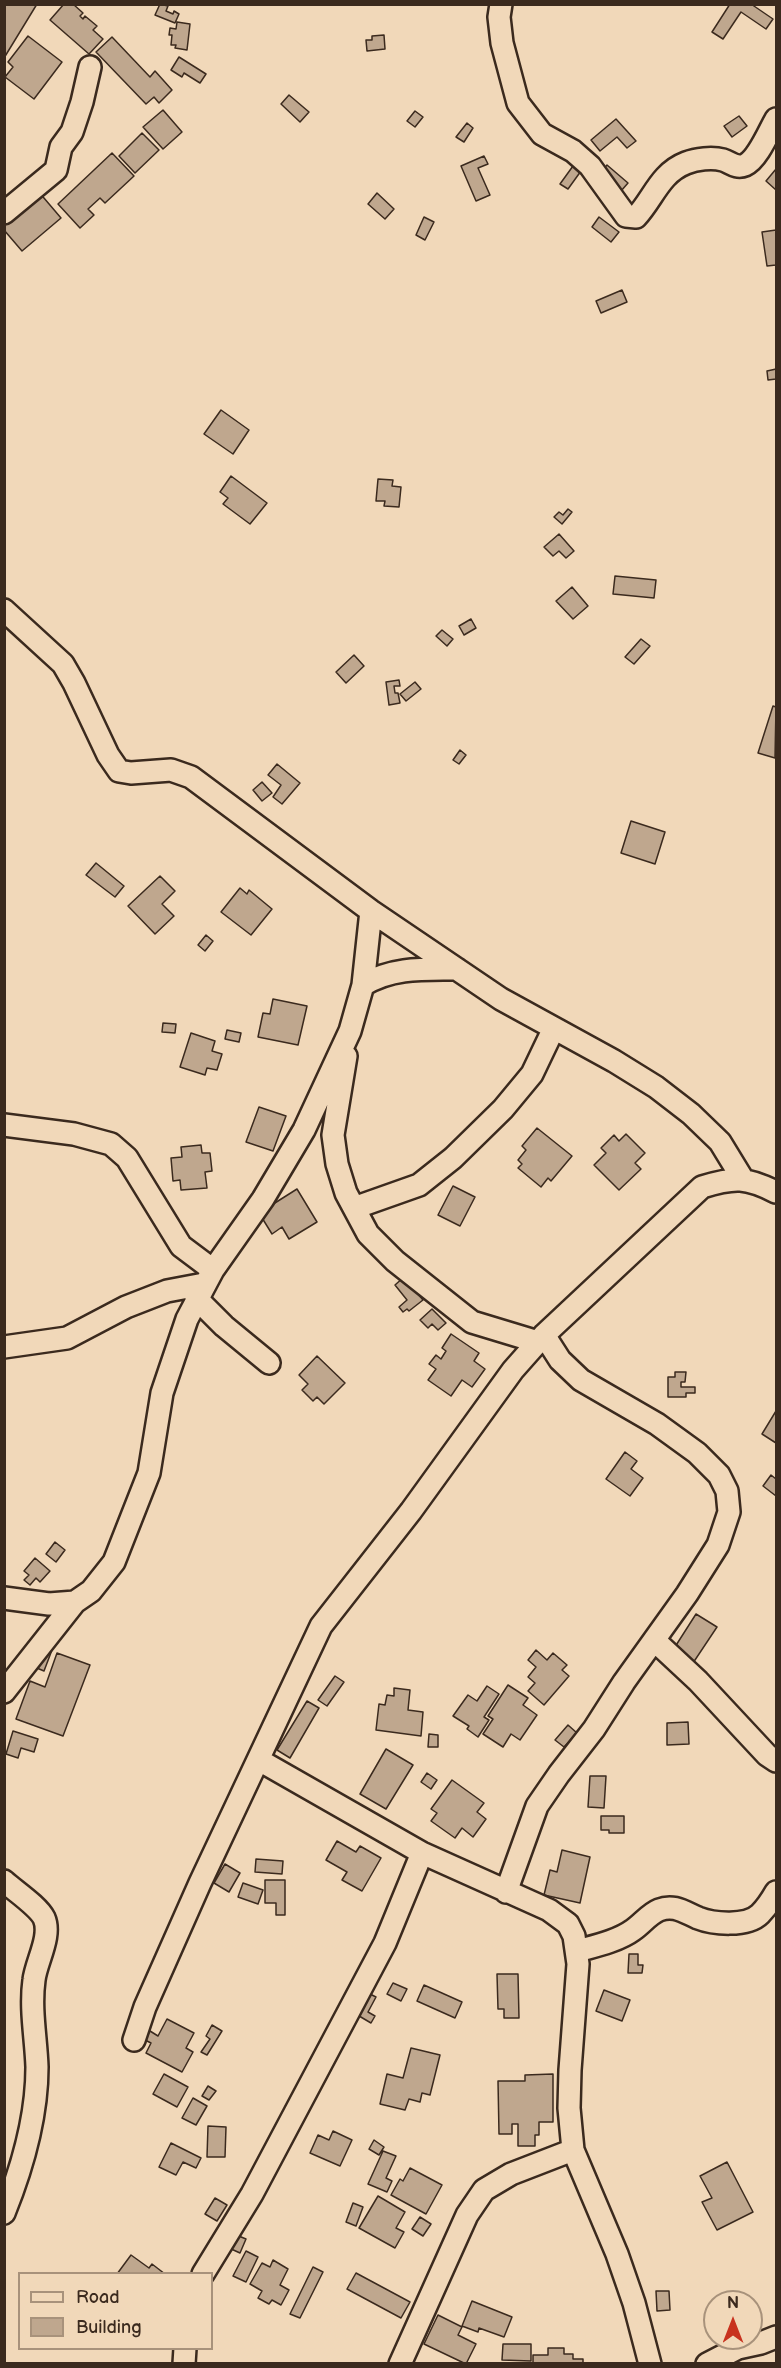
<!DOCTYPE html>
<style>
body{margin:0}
#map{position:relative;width:781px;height:2368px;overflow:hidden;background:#f1d8b9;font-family:"Balsamiq Sans",sans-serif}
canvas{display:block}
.frame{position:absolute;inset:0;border:6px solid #3b2a1e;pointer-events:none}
.legend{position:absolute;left:18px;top:2272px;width:195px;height:78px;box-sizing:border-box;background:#f1d8b9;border:2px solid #a8927b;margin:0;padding:8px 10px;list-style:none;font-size:18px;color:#3b2a1e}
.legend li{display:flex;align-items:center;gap:12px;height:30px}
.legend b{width:30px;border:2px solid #a8927b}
.north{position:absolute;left:703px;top:2290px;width:60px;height:60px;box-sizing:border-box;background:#f1d8b9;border:2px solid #a8927b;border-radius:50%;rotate:0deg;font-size:16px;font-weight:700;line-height:24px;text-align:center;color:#3b2a1e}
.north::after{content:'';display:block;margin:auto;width:21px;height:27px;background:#c8321e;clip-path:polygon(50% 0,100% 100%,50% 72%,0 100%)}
</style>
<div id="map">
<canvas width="781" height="2368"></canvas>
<div class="frame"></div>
<ul class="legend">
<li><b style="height:8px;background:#f1d8b9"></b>Road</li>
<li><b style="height:16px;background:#bfa78e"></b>Building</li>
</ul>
<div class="north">N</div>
</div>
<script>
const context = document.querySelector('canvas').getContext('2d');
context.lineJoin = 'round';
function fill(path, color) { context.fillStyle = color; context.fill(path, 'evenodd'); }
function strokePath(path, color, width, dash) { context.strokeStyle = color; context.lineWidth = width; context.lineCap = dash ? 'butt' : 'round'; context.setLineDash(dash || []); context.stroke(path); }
const building = new Path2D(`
 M4 4H37L4 58Z
 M64 4H73L83 13 80 16 83 19 85 16 97 26 93 30 103 39 89 54 50 20Z
 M160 4 168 6 166 11 173 14 174 11 179 14 175 23 155 15Z
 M730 4H751L773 19 766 29 741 12 723 39 712 32Z
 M177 22 190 24 187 50 175 48 176 45H171L172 35H169L170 28 176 29Z
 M384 35 385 49 367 51 366 40H372V36Z
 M28 36 62 62 34 99 5 77 13 67 8 62Z
 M112 37 150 77 155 71 172 90 159 103 154 97 146 104 96 52Z
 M179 57 206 74 200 83 184 73 182 77 171 70Z
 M289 95 309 112 300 122 281 104Z
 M163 110 182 132 163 149 143 127Z
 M415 111 423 117 415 127 407 121Z
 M739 116 747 126 732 137 724 126Z
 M616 119 636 141 627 148 617 137 600 151 591 140Z
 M467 123 473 128 464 142 456 137Z
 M142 133 159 150 135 173 119 156Z
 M112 153 134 176 105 203 100 198 88 209 94 215 80 228 58 204Z
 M484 156 488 164 478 168 490 195 476 201 461 166Z
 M607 165 628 183 621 191 600 173Z
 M573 166 581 171 568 189 560 184Z
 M776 169V190L766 181Z
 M38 191 61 218 22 251 4 230V220Z
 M377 193 394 209 385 219 368 204Z
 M424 217 434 222 425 240 416 235Z
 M599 217 619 232 611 242 592 227Z
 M776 230V265L767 266 762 232Z
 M622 290 627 302 601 313 596 301Z
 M776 369V379L768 380 767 371Z
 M221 410 249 430 233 454 204 434Z
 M231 476 267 503 250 524 223 504 228 498 220 492Z
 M378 479 393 480 392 486 401 487 399 507 384 506 385 501H376Z
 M568 509 572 512 562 524 554 517 559 512 563 515Z
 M559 534 574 551 566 558 559 551 553 556 544 547Z
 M615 576 656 580 654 598 613 594Z
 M572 587 588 606 573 619 556 601Z
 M471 619 476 628 464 635 459 626Z
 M442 630 453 639 447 646 436 636Z
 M641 639 650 646 634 664 625 657Z
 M354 655 364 666 346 683 336 672Z
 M399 680 400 686H394L395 693H398L400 703 389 705 386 682Z
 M415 682 421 689 406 701 400 694Z
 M773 706 776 707 775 758 758 753Z
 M460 750 466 755 459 764 453 760Z
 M277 764 300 783 282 804 273 797 281 785 268 775Z
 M262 782 272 793 262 801 253 790Z
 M631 821 665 832 655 864 621 853Z
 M96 863 124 886 115 897 86 875Z
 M160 876 175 891 162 904 174 916 155 934 128 906Z
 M240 888 247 894 249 890 272 909 251 935 221 912Z
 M206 935 213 941 205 951 198 945Z
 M273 999 307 1006 298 1045 258 1037 263 1013 270 1014Z
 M163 1023 176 1024 175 1033 162 1032Z
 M227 1030 241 1033 239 1042 225 1039Z
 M191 1033 215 1041 212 1051 222 1054 217 1070 207 1068 205 1075 180 1067Z
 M259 1107 286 1116 273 1151 246 1142Z
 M537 1128 572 1156 551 1181 548 1178 541 1187 518 1168 522 1164 518 1160 526 1150 522 1146Z
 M626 1134 645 1153 635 1163 641 1169 619 1190 594 1165 606 1153 601 1148 614 1135 619 1141Z
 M201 1145 202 1153H210L212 1171 205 1172 207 1188 181 1190 180 1180 173 1181 171 1158 182 1157 181 1147Z
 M453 1186 475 1197 460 1226 438 1215Z
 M297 1189 317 1222 289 1239 282 1227 272 1234 259 1213Z
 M404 1277 423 1300 409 1311 407 1309 403 1312 399 1307 407 1300 395 1285Z
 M432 1309 446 1323 438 1330 432 1324 428 1328 420 1320Z
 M451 1334 479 1353 474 1361 485 1369 472 1387 462 1380 451 1396 428 1380 436 1369 429 1364 436 1355 441 1359 446 1351 442 1348Z
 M317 1356 345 1383 324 1404 317 1397 313 1401 302 1390 308 1384 299 1375Z
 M675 1372H686L685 1382H681V1387H695V1393H686V1397H668V1377H675Z
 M776 1411V1443L762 1434Z
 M625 1452 637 1461 631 1469 643 1478 630 1496 606 1479Z
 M771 1475 776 1479V1496L763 1486Z
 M55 1542 65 1550 56 1562 46 1554Z
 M35 1558 50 1571 40 1582 36 1578 30 1585 24 1580 29 1575 24 1571Z
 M696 1614 717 1627 693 1663 673 1650Z
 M55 1642 44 1671 32 1666Z
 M536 1650 547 1660 553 1653 567 1665 562 1670 569 1676 544 1705 528 1691 535 1683 528 1677 536 1667 528 1660Z
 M57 1653 90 1665 63 1736 16 1719 30 1681 45 1687Z
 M335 1676 344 1682 327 1706 318 1700Z
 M508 1685 528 1698 523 1705 537 1715 520 1740 511 1734 503 1747 483 1734 493 1719 488 1716Z
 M487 1686 499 1694 484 1717 489 1720 478 1737 467 1729 469 1726 453 1716 468 1695 477 1701Z
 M394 1688 410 1690 408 1710 423 1712 421 1736 376 1730 379 1704 385 1705 387 1695 394 1696Z
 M307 1701 319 1708 290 1758 277 1750Z
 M688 1722 689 1744 667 1745V1723Z
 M568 1725 577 1733 564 1747 555 1740Z
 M13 1731 38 1739 34 1752 21 1748 18 1758 6 1754Z
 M429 1734 438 1735V1747H428Z
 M386 1749 413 1765 386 1809 360 1794Z
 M427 1773 437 1780 431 1789 421 1782Z
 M590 1776H606L604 1808 588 1807Z
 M452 1780 484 1803 477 1812 486 1819 473 1837 462 1828 455 1838 431 1821 437 1813 431 1809Z
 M601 1816H624V1833H609V1830H601Z
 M337 1841 356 1852 360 1846 381 1858 362 1891 342 1880 347 1872 326 1860Z
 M562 1850 590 1857 580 1903 544 1895 550 1870 557 1872Z
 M256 1859 283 1861 282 1874 255 1872Z
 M225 1864 240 1873 229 1892 214 1883Z
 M265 1880H285V1915H276V1903H265Z
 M243 1883 263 1890 258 1904 238 1897Z
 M629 1954H638V1965H643L642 1973H628Z
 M497 1974H518L519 2018H504V2009H498Z
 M393 1983 407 1989 401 2001 387 1994Z
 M424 1985 462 2002 455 2018 417 2001Z
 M604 1990 630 2000 622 2021 596 2011Z
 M366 1992 376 1997 368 2012 375 2016 371 2023 354 2013Z
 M167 2019 194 2033 186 2048 193 2052 182 2072 146 2053 151 2043 145 2040 150 2031 158 2036Z
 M212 2025 222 2031 207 2055 201 2052 210 2039 206 2036Z
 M411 2048 440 2055 430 2095 422 2093 420 2102 409 2099 405 2110 380 2104 387 2074 403 2078Z
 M164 2074 188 2087 177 2107 153 2094Z
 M553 2074V2122H539V2135H535V2146H518V2124H512V2134H499L498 2081H525V2075Z
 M208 2086 216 2091 209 2100 202 2096Z
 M193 2098 207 2106 196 2125 182 2118Z
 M208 2126 226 2127 225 2157H207Z
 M333 2131 352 2140 340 2166 310 2153 318 2135 329 2140Z
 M374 2140 384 2147 379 2155 369 2149Z
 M171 2143 201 2158 196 2168 183 2162 176 2175 159 2167Z
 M383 2151 396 2156 386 2178 392 2181 387 2192 368 2184Z
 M727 2162 753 2212 717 2230 702 2202 712 2198 700 2176Z
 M410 2168 442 2185 426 2214 391 2195 400 2179 403 2181Z
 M378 2196 405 2212 396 2228 404 2232 395 2248 359 2228Z
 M215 2198 227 2205 217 2221 205 2214Z
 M353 2203 363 2207 356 2226 346 2222Z
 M420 2217 431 2224 423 2236 412 2229Z
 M234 2234 246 2239 240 2253 229 2248Z
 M246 2251 258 2257 246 2282 233 2276Z
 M131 2255 149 2268 152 2264 165 2274H117Z
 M273 2260 288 2269 280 2285 289 2290 281 2305 272 2300 269 2304 258 2298 262 2291 250 2284 262 2263 270 2267Z
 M313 2267 323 2272 300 2318 290 2314Z
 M356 2273 410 2302 401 2318 347 2289Z
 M656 2291H669L670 2310 657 2311Z
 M472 2301 512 2317 504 2337 479 2328 478 2332 462 2326Z
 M438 2315 462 2327 458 2335 476 2344 466 2364 424 2344Z
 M503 2344H531V2361L502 2360Z
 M548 2348H564V2354H573V2359H583V2364H533V2355H548Z`);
fill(building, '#bfa78e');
strokePath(building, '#3b2a1e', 1.5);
const minor = new Path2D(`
 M501 4 499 17 502 43 518 103 542 134 573 151 590 166 626 216 636 217C653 199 660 173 686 163 696 159 712 157 723 160 730 162 736 169 745 165 758 159 769 131 776 119
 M4 213 56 170 61 147 72 132 82 102 90 67
 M4 610 63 664 74 683 108 755 119 771 131 773 171 770 191 777 371 911 501 999 614 1061 656 1087 691 1114 720 1142 742 1178
 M363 985C392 967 424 969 457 969
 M346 1056 333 1135 337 1164 346 1193 368 1234 395 1261 472 1322 538 1342
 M4 1125 74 1134 111 1144 127 1158 181 1246 213 1270
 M354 1208 419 1185 453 1158 503 1109 532 1074 554 1028
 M196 1298 224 1326 269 1363
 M4 1347 67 1338 126 1307 167 1291 204 1284
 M4 1598 49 1604 75 1602 91 1591 114 1562 149 1473 162 1393 187 1319 213 1270 263 1199 304 1130 350 1031 363 985 371 911
 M654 1640 698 1681 767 1755 776 1761
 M4 1692 75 1602
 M259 1760 422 1853 549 1910 568 1924 574 1936 578 1964 570 2070 569 2108 573 2150 617 2254 634 2303 650 2364
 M4 1881C15 1891 38 1906 44 1918 52 1936 36 1962 34 1980 30 2009 36 2038 37 2067 37 2117 23 2166 4 2213
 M506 1892 537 1806 559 1774 594 1729 624 1682 687 1594 718 1545 729 1512 727 1491 719 1475 697 1453 657 1424 581 1380 560 1360 544 1335
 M577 1951C595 1946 618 1941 633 1930 642 1924 649 1914 659 1910 674 1904 684 1912 698 1918 713 1924 747 1927 760 1914 766 1908 772 1899 776 1892
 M134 2040 145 2007 200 1883 321 1626 411 1511 513 1370 544 1335 702 1187C735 1177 746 1177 776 1192
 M203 2274 252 2194 385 1943 422 1853
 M184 2364 185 2348
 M400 2364 467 2215 484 2190 511 2174 573 2150
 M707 2364 738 2348 761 2343 776 2337`);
strokePath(minor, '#3b2a1e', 26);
strokePath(minor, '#f1d8b9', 21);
</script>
